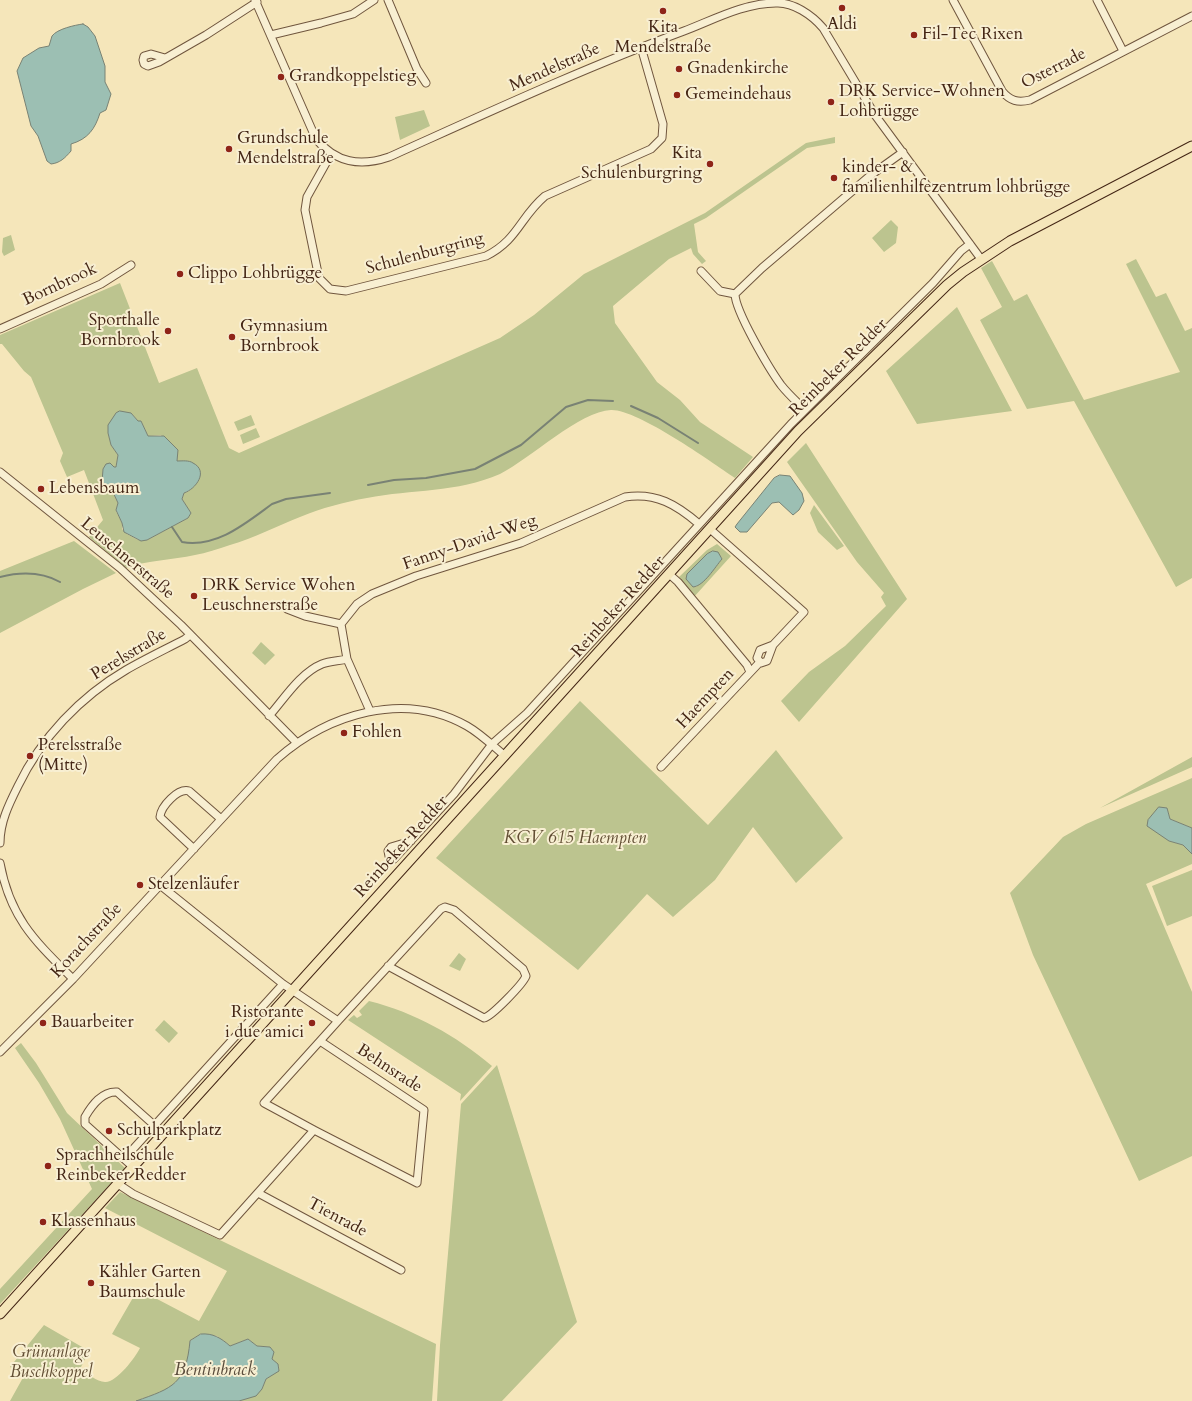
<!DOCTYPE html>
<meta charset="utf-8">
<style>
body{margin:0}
canvas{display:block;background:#f5e6ba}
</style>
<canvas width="1192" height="1401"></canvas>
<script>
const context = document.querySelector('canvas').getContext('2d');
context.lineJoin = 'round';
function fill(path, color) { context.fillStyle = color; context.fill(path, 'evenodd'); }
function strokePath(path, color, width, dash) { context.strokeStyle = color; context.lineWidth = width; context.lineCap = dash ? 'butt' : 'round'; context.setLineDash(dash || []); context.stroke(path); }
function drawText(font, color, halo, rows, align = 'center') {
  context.font = font + ' Cardo,serif'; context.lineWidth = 4; context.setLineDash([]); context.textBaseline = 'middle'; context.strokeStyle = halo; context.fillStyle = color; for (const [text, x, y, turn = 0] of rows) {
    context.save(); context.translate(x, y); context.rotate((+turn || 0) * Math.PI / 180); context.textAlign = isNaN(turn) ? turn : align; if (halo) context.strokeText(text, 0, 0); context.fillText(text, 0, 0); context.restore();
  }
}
fill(new Path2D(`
 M424 110 430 126 400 140 395 117Z
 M835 137V143L807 148 706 218 694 224 698 252 706 261 702 264 693 254 691 248 669 259 613 306 615 323 657 382 680 400 700 422 753 457 735 478C710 461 637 409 611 410 580 411 530 459 500 474 457 493 412 489 367 498 344 502 322 508 300 517 277 526 254 538 230 545 218 549 206 553 195 555 172 560 148 560 126 568L89 537 103 520 84 470 67 477 60 461 63 453 31 377 24 371 2 344H0V335L120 283 159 383 197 368 229 448 239 453 500 338 534 315 584 274 705 213 806 143ZM131 413 138 421H141L148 436 161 435 177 461 199 480 189 491 184 493 182 499 191 513 188 518 147 540H138L127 534 122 529V523L116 511 118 503 112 490 102 482 103 469 116 467 118 455 111 445 108 433Z
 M891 220 898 227 896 243 884 252 872 238Z
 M11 235 15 250 4 256 2 252 3 238Z
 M1136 259 1156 297 1166 293 1185 331 1192 328V578L1176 587 1074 401 1027 409 980 320 1002 307 981 268 992 261 1014 301 1027 294 1084 400 1180 372 1126 264Z
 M957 307 1012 411 917 424 886 371Z
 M251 415 255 425 238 431 234 422Z
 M256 428 260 437 243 444 240 435Z
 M806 443 907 599 799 722 781 701 809 672 845 646 886 606 881 597 884 593 857 562 787 462Z
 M814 505 844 546 837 550 818 532 810 513Z
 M74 541 116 573 83 589 0 633V571Z
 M717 544 731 556 693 598 692 593 679 577 707 550ZM713 551 722 558 696 587 687 574 707 554Z
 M261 642 275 655 265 665 252 653Z
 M580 701 708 825 776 750 843 838 796 883 753 827 715 880 673 917 647 894 578 970 436 858Z
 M1192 757V767L1100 808Z
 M1192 778V828L1170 819 1167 808 1169 841 1183 845 1192 854V864L1146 884 1192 992V1156L1139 1181 1033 955 1010 893 1063 837 1086 824Z
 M1192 870V916L1167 926 1152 886Z
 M459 953 466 959 460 971 449 966Z
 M369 1001C416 1013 455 1035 492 1066L460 1101 461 1094 348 1020 354 1015 357 1018 362 1015 359 1011Z
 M164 1020 178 1033 169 1043 155 1030Z
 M21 1043 36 1063 67 1113 125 1168 0 1304V1289L92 1189 60 1119 39 1083 15 1048Z
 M497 1065 577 1322 502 1401H437L440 1345 461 1104Z
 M120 1192 436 1344 432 1401H239L262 1389 266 1379 278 1371 279 1367 272 1359 270 1347 257 1346 248 1339 230 1346 217 1336 201 1334 190 1341 189 1357 181 1377 167 1390 136 1401H10L25 1374 10 1367 44 1325 89 1351 80 1369C87 1373 97 1382 105 1382 116 1383 135 1358 140 1348L112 1334 138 1289 199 1321 227 1271 105 1208Z`), '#bcc48f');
const water = new Path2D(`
 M83 24 88 27 95 36 105 66V82L111 94 106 110 100 113C95 129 88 139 71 144V151C65 158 60 163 51 164L47 161 38 136 31 126 17 71 23 58 39 48 49 46C50 43 51 39 52 36 57 29 75 25 83 24Z
 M120 411 131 413 138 421H141L148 436H164L178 450 177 461C182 461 189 460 193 463 209 471 196 489 184 493L182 499 191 513 188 518 147 540 141 541 124 532 122 523 116 510 118 503 112 490 102 482 103 469 106 464 110 463 114 467H116L118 455 111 445 108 433V425L116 413Z
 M780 475 790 476 802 493 804 501 799 510 793 515 779 502 772 503 747 532H740L735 527 737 524 774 478Z
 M713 551 718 552 722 559C715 567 704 586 693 587L686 579 687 574 707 554Z
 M1159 807 1167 808 1170 819 1192 828V854L1183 845 1169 841 1147 826 1148 820Z
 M201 1334C213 1333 221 1338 230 1346L248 1339 257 1346 270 1347 274 1352 272 1359 278 1364 279 1371 266 1379 262 1389 256 1396 239 1401H136C173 1388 186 1384 190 1341Z`);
fill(water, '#9cbfb3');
strokePath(water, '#798274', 1);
strokePath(new Path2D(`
 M631 406 658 418 698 443
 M368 485 394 480 426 478 475 469 521 445 566 407 588 400 613 401
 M172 527 182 542C217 548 246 523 272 504L286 499 330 493
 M0 577C20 572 42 572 60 582`), '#798274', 2);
const minor = new Path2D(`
 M255 0 316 139C336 163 360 167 389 157 487 113 584 68 684 31 713 20 744 3 776 3 793 2 812 15 823 28L875 115 981 259
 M388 0 417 69 426 83
 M953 0 1002 91C1010 101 1018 103 1030 100L1192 16
 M1097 0 1123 51
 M271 35 321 23 353 14 374 0
 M165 58 151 54 144 56 143 60 144 64 148 66 159 62 206 35 257 2
 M331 154 307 197 305 210 319 278 330 289 346 291 486 256C518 240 520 217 545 196L651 149 662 138 663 124 641 47
 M701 271 720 291 735 294
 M0 329 101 284 131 265
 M805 410C797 402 788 394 781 385 770 370 735 311 735 294L762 268 871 175 903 152
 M0 472 120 568 181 625 297 743
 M710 529 804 612 773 645 760 650 757 658 761 663 767 661 773 645
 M669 574 678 582 747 665 750 672
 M287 609 305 616 341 624
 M370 711 347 659 341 624 357 604 372 594 416 576 521 543 625 497C656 492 677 505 699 524
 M269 716C284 699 300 673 322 664 330 661 339 661 347 659
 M661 767 760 662
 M411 841 391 847 388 851 389 856 394 859 454 794 492 744 527 713 791 424 933 283 961 251 970 244
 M0 843C0 822 9 804 18 786 41 738 80 697 126 670 145 659 166 649 185 639L190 635
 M194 849 160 817C161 806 178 788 189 791L221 819
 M0 863C10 918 35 941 73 979
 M160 885 283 984 338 1021 320 1041
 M338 1021 441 909 445 907 454 910 523 969 526 976C523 984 492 1016 484 1018L388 966
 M0 1052 73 979 277 759C328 714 404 690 467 726 481 734 493 746 505 756
 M124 1159 283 984
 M133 1167 85 1124V1117C92 1105 102 1091 117 1092L154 1125
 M118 1184 133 1194 220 1235 314 1130 417 1183 424 1110 320 1041 264 1103 314 1130
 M258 1193 401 1270`);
const major = new Path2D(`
 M0 1314 798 431 947 285 963 272 1010 241 1192 146`);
strokePath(minor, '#70563e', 9);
strokePath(major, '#442615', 11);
strokePath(minor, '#f8efd2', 7);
strokePath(major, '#f5e6ba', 9);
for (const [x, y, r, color] of [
 [842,8,4,"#8f2418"],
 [663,11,4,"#8f2418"],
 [914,35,4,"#8f2418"],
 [679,69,4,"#8f2418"],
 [281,77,4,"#8f2418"],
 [677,95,4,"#8f2418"],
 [831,102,4,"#8f2418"],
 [229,149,4,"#8f2418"],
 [710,164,4,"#8f2418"],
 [834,178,4,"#8f2418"],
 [180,274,4,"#8f2418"],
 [168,331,4,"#8f2418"],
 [232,337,4,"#8f2418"],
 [41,489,4,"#8f2418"],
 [194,596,4,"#8f2418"],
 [344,733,4,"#8f2418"],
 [30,756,4,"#8f2418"],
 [140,885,4,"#8f2418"],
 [43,1023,4,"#8f2418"],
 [312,1023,4,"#8f2418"],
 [109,1131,4,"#8f2418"],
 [48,1166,4,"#8f2418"],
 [43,1222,4,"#8f2418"],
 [91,1283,4,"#8f2418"]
]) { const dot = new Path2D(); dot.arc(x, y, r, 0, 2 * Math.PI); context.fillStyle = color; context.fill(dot); strokePath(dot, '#f8efd2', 1.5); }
drawText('17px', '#442615', '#f8efd2', [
 ["Aldi",842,25,"center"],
 ["Kita",663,28,"center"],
 ["Mendelstraße",663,48,"center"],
 ["Fil-Tec Rixen",922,35],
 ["Gnadenkirche",687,69],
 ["Grandkoppelstieg",289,77],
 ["DRK Service-Wohnen",839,92],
 ["Lohbrügge",839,112],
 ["Gemeindehaus",685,95],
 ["Grundschule",237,139],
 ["Mendelstraße",237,159],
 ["Kita",702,154,"right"],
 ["Schulenburgring",702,174,"right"],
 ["kinder- &",842,168],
 ["familienhilfezentrum lohbrügge",842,188],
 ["Clippo Lohbrügge",188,274],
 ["Sporthalle",160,321,"right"],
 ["Bornbrook",160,341,"right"],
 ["Gymnasium",240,327],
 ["Bornbrook",240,347],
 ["Lebensbaum",49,489],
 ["DRK Service Wohen",202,586],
 ["Leuschnerstraße",202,606],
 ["Fohlen",352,733],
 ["Perelsstraße",38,746],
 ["(Mitte)",38,766],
 ["Stelzenläufer",148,885],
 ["Ristorante",304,1013,"right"],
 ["i due amici",304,1033,"right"],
 ["Bauarbeiter",51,1023],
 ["Schulparkplatz",117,1131],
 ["Sprachheilschule",56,1156],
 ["Reinbeker Redder",56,1176],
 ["Klassenhaus",51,1222],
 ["Kähler Garten",99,1273],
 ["Baumschule",99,1293]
], 'left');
drawText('17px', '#442615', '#f8efd2', [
 ["Mendelstraße",555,68,-24],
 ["Osterrade",1054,69,-27],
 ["Schulenburgring",425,254,-15],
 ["Bornbrook",60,285,-25],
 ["Reinbeker Redder",839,368,-45],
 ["Fanny-David-Weg",470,543,-19],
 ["Leuschnerstraße",127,559,40],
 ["Reinbeker Redder",619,607,-48],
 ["Perelsstraße",129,655,-31],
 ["Haempten",706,699,-47],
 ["Reinbeker Redder",402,847,-48],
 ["Korachstraße",87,941,-47],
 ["Behnsrade",389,1069,33],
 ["Tienrade",337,1218,28]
]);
drawText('italic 17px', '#624e34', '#f8efd2', [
 ["KGV 615 Haempten",575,839],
 ["Grünanlage",51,1353],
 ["Buschkoppel",51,1373]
]);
drawText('italic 18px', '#5a4c3c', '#f8efd2', [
 ["Bentinbrack",215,1371]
]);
</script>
